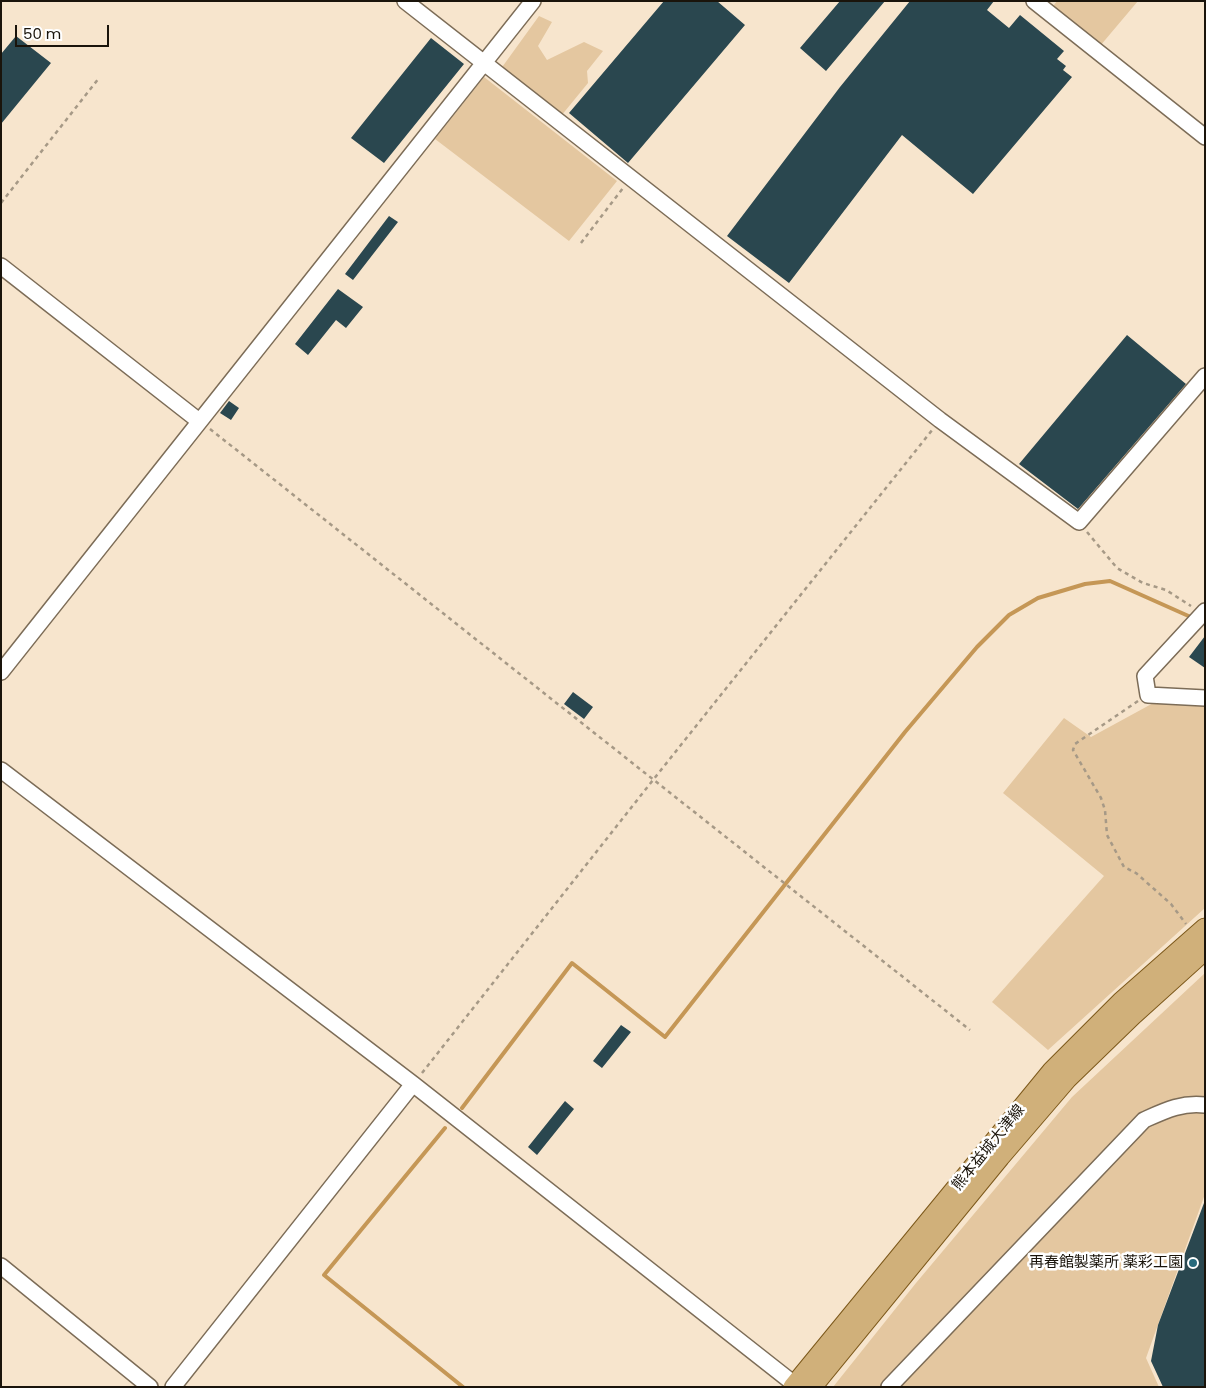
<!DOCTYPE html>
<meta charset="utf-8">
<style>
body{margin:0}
#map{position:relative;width:1206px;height:1388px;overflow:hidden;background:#f7e5cd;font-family:Poppins,sans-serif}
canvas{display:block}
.frame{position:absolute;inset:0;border:2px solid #1a140b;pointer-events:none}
.scale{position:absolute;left:15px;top:25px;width:94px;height:22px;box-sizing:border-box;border:2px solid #1a140b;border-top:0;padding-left:6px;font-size:15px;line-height:18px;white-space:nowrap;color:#1a140b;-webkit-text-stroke:4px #fff;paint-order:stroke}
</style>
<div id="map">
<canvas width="1206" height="1388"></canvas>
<div class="frame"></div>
<div class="scale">50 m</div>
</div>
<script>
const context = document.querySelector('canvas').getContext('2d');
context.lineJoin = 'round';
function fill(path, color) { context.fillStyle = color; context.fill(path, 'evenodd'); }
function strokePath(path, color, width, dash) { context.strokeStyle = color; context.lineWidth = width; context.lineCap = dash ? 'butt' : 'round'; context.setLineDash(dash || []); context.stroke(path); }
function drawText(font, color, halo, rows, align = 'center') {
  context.font = font + ' Poppins,"Noto Sans JP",sans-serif'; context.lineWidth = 5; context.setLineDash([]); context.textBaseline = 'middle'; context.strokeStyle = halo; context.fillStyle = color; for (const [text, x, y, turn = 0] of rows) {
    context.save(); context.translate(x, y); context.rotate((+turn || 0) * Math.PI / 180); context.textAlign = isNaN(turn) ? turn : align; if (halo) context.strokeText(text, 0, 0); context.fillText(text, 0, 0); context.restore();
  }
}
fill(new Path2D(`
 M1057 1H1138L1100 46 1051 9Z
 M539 16 552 22 538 46 547 60 584 42 603 51 587 71 588 83 561 116 500 70Z
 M484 77 617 181 569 241 435 139Z
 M1157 701 1205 702V908L1048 1050 992 1002 1104 876 1003 793 1064 718 1091 737Z
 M1205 973V1194L1146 1358 1159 1387H833L916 1283 1072 1097Z`), '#e4c7a0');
strokePath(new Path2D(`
 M462 1108 572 963 665 1037 905 732 977 647 1009 615 1038 598 1085 584 1110 581 1193 618
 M445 1128 324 1275 463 1387`), '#c59756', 4);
fill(new Path2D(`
 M664 1H717L745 25 628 163 569 113Z
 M840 1H885L826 71 800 48Z
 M910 1H994L987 10 1009 28 1020 15 1064 51 1057 59 1066 66 1063 70 1072 77 973 194 902 135 789 283 727 236 840 87Z
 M16 36 51 63 1 124V54Z
 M431 38 464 64 384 163 351 138Z
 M389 216 398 222 353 280 345 274Z
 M338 289 363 307 346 328 336 320 308 355 295 344Z
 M1127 335 1186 384 1078 509 1019 464Z
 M229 401 239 408 231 420 220 413Z
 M1205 636V668L1189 657Z
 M573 692 593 707 584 719 564 704Z
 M621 1025 631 1032 602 1068 593 1061Z
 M565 1101 574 1109 537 1155 528 1147Z
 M1204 1203 1205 1387H1163L1151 1361 1158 1325Z`), '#2a474f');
const minor = new Path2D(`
 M405 1 940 420 1079 522 1205 376
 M1034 1 1205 137
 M1 266 199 421
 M1205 611 1145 676 1148 695 1205 698
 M1 672 533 1
 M1 770 413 1084 798 1387
 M1 1266 150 1387
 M173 1387 413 1084
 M889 1387 1144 1120C1164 1111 1182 1102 1205 1105`);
const major = new Path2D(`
 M793 1387 1052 1071 1121 1002 1205 928
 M812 1387 1000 1157 1067 1079 1132 1016 1205 950`);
strokePath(minor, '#7c6c57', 18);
strokePath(major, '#7c581a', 21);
strokePath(new Path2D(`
 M1 203 99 78
 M581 243 623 188
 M210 429 970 1030
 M1087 532 1117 568 1143 583 1166 590 1191 606
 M1138 701 1075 744 1073 750 1101 798 1105 810 1107 835 1124 867 1136 873 1171 904 1186 924
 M422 1073 653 780 933 429`), '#a69986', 2.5, [4, 4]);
strokePath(minor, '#fff', 15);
strokePath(major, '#d0b07a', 19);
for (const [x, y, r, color] of [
 [1193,1263,5,"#276a7c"]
]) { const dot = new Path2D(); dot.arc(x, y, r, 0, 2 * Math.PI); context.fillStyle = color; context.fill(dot); strokePath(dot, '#fff', 2); }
drawText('15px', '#1a140b', '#fff', [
 ["熊本益城大津線",989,1148,-51]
]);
drawText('15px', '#1a140b', '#fff', [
 ["再春館製薬所 薬彩工園",1183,1263]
], 'right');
</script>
